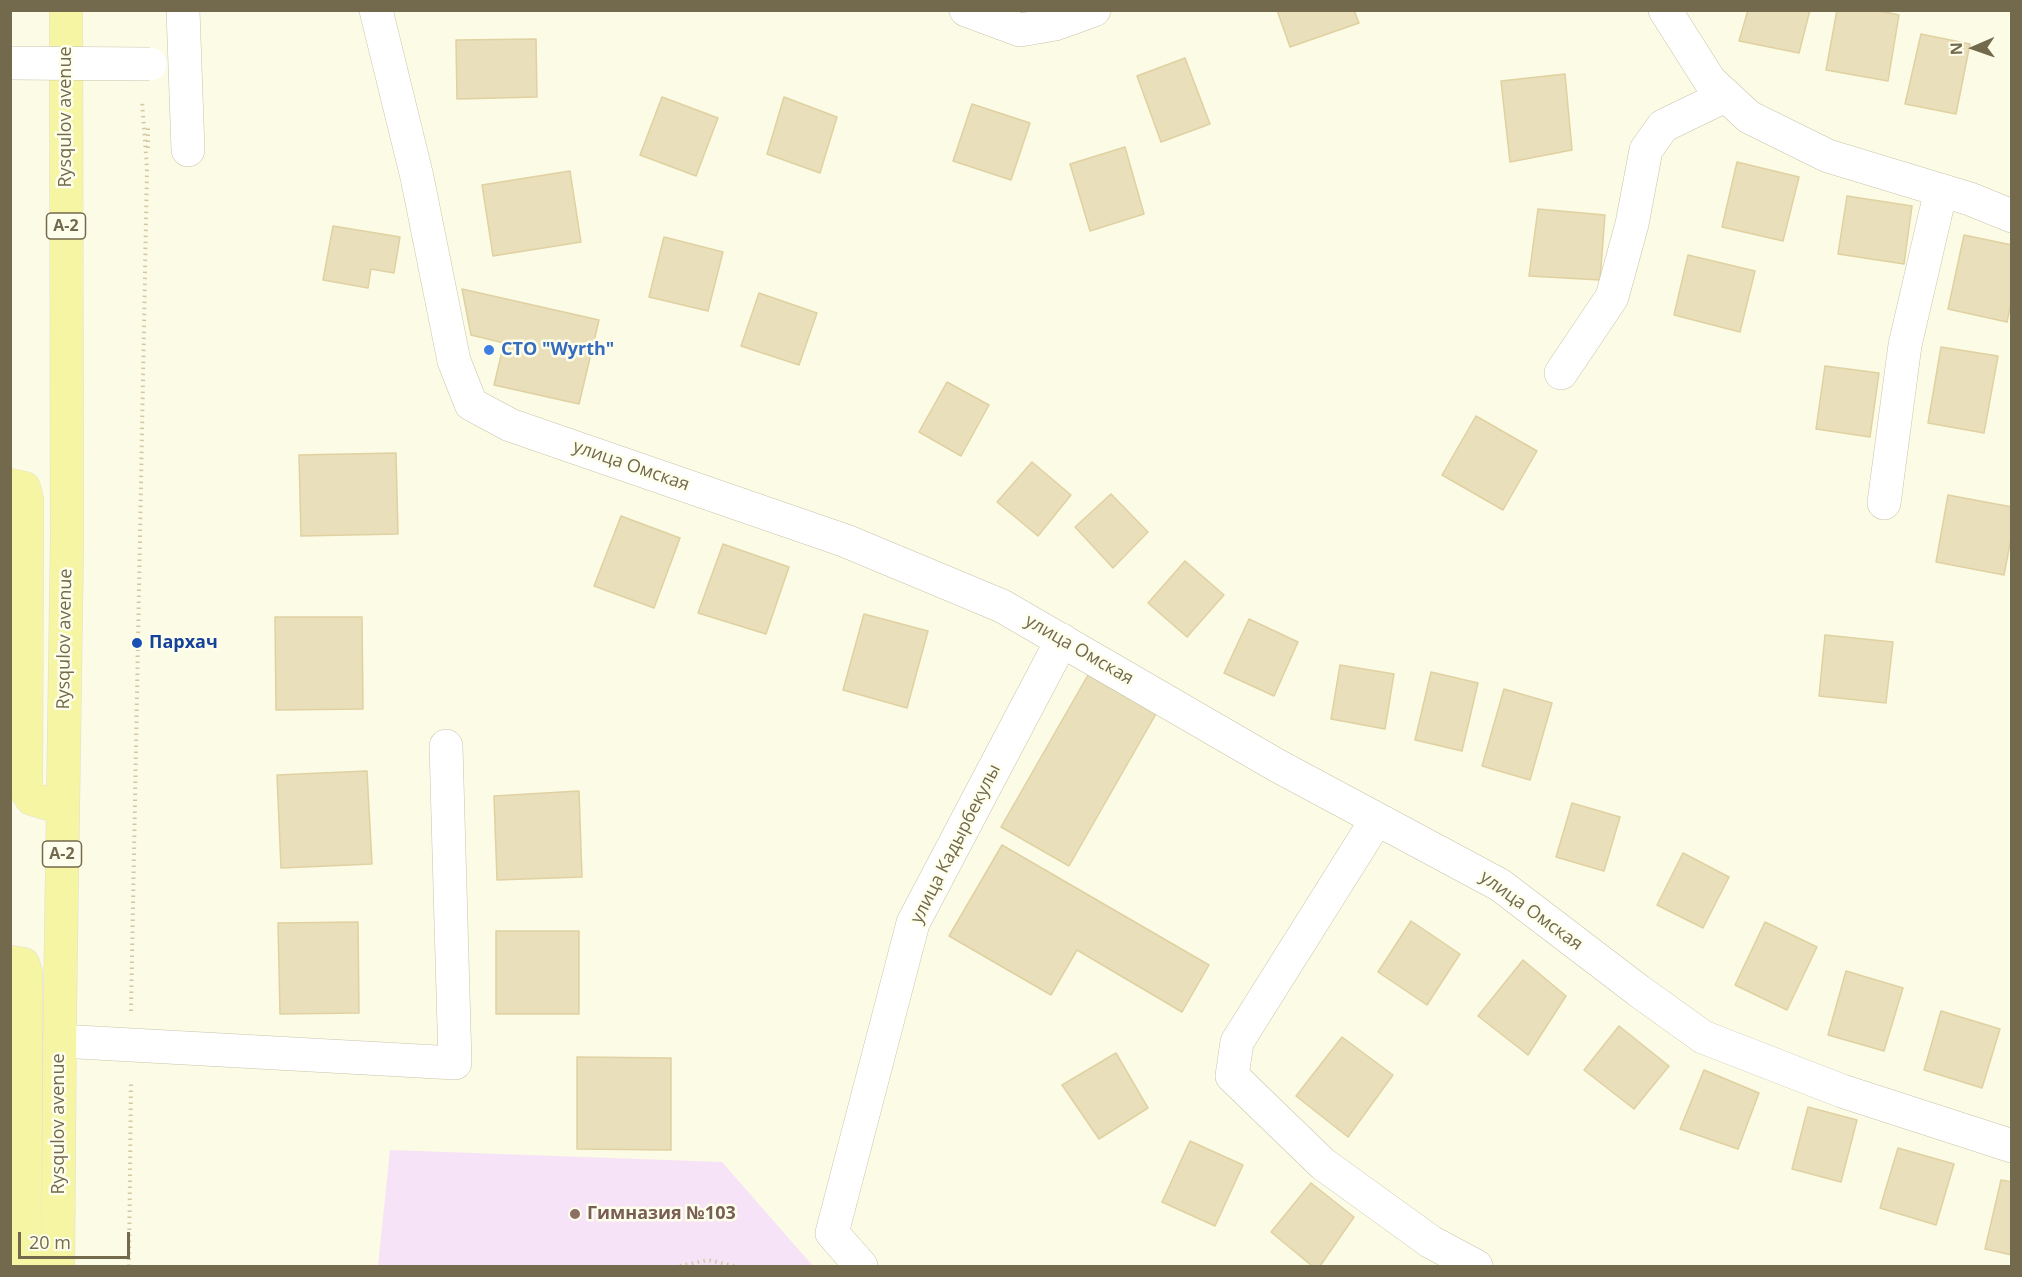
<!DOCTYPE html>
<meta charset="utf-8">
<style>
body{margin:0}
#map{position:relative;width:2022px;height:1277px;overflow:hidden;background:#fbfbe6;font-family:"Open Sans",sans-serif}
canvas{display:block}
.frame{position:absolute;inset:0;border:12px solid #73694c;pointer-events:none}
.north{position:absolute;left:1944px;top:18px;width:60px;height:60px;-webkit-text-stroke:4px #fefeec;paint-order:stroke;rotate:268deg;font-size:16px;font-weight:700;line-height:24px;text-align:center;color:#73694c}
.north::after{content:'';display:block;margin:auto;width:21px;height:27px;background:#73694c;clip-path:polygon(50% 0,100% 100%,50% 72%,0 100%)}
.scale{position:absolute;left:18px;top:1232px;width:112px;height:27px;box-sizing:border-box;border:3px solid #73694c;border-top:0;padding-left:8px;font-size:18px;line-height:21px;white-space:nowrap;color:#73694c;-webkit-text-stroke:4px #fefeec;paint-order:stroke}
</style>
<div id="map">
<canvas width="2022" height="1277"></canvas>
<div class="frame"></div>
<div class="north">N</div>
<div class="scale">20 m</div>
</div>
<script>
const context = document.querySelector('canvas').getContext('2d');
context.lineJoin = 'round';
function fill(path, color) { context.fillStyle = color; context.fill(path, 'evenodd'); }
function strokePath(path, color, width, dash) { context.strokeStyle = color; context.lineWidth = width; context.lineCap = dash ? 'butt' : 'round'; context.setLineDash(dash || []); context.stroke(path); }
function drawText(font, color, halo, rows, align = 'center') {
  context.font = font + ' "Open Sans",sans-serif'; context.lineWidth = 5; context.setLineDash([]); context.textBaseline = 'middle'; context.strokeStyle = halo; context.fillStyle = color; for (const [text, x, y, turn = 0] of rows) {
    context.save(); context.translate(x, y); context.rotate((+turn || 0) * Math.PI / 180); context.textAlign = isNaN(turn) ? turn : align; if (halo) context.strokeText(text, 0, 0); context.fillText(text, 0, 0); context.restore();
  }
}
fill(new Path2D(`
 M390 1150 722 1162 813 1266H378Z`), '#f7e3f7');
const building = new Path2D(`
 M1277 10H1354L1359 23 1290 47Z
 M1748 10H1810L1799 53 1739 41Z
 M1837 10H1875L1899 15 1888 81 1826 70Z
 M1921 34 1970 44 1956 114 1905 104Z
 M536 39 537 97 457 99 456 40Z
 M1185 58 1210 124 1161 142 1137 76Z
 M1565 74 1572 150 1510 162 1501 81Z
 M662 97 718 118 696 176 640 155Z
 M784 97 837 117 820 173 767 154Z
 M972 104 1030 123 1011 180 953 161Z
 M1125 147 1144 214 1090 231 1070 164Z
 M1737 162 1799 177 1783 241 1722 227Z
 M570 171 581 242 493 256 482 185Z
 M1847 196 1912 206 1904 264 1838 254Z
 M1538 209 1605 215 1600 280 1529 276Z
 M333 226 400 237 394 273 371 269 368 288 323 280Z
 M1964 235 2012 245V299L2007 322 1948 309Z
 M664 237 723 252 708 311 649 297Z
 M1688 255 1755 271 1740 332 1674 315Z
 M462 289 599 320 579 404 494 385 504 343 471 335Z
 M759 293 817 313 799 365 741 346Z
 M1941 347 1998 356 1984 433 1928 423Z
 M1825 366 1879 373 1870 437 1816 429Z
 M947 382 989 405 961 456 919 432Z
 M1476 416 1537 451 1503 510 1442 475Z
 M396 453 398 534 301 536 299 455Z
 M1032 462 1071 495 1038 536 997 502Z
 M1111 494 1148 532 1113 568 1075 527Z
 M1948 495 2012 507V533L2004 575 1936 562Z
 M621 516 680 538 654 608 594 586Z
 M723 544 789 567 766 634 698 613Z
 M1185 561 1224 595 1187 637 1148 603Z
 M864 614 928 631 907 708 843 690Z
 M275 617H362L363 709 276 710Z
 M1249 619 1298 642 1274 696 1224 673Z
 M1825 635 1893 642 1886 703 1819 696Z
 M1340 665 1394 674 1385 729 1331 719Z
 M1431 672 1478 683 1462 751 1415 740Z
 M1088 675 1156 714 1069 866 1001 827Z
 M1504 689 1552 703 1530 780 1482 766Z
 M367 771 372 864 281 868 277 775Z
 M579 791 582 877 497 880 494 796Z
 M1572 803 1620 817 1604 871 1556 857Z
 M1002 845 1209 965 1182 1012 1077 950 1051 995 949 936Z
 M1683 853 1729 877 1703 928 1657 905Z
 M1411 921 1460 954 1427 1005 1378 972Z
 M358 922 359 1013 280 1014 278 923Z
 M1765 922 1817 947 1787 1010 1735 985Z
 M496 931H579V1014H496Z
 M1523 960 1566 996 1528 1055 1478 1016Z
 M1846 971 1903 988 1884 1051 1828 1035Z
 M1941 1011 2000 1029 1982 1088 1924 1070Z
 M1619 1026 1669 1066 1634 1109 1584 1070Z
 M1342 1037 1393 1075 1348 1137 1296 1096Z
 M1116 1053 1148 1108 1099 1139 1062 1085Z
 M577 1057 671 1058V1150L577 1149Z
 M1704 1070 1759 1093 1738 1149 1680 1129Z
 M1808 1107 1857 1120 1841 1182 1792 1169Z
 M1190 1141 1243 1165 1215 1226 1162 1202Z
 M1898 1148 1954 1164 1936 1225 1880 1208Z
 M2001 1180 2012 1182V1255L1985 1249Z
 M1311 1183 1354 1217 1320 1266H1312L1271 1232Z`);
fill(building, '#eadfbb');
strokePath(building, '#e0d1a1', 1.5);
const minor = new Path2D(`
 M183 10 188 150
 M376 10 417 177 454 361 471 404 510 425 846 541 1002 606 1278 766 1500 885 1639 991 1703 1037 1842 1091 2012 1146
 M966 10 1020 30 1055 24 1094 10
 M1665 10 1710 81 1749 117 1828 156 1970 199 2012 216
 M1561 373 1612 297 1632 224 1646 150 1663 126 1725 96
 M1884 503 1905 345 1941 190
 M1377 819 1237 1042 1232 1076 1323 1164 1431 1242 1476 1266
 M60 1041 455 1063 446 746
 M861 1266 832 1233 913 923 1062 640`);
const major = new Path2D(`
 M10 485 24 488 27 500 26 790 32 799 63 808
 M10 962 23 964 26 973 25 1266
 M58 1266 60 1007 67 539 66 10`);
strokePath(minor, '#c9c4aa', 34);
strokePath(major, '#e0ded8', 34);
strokePath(new Path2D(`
 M148 148V125
 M131 1011 147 168 142 101
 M129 1266 131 1081
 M680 1266 708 1260 734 1266`), '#d4c8a3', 4, [1.5, 4.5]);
strokePath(minor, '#fff', 33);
strokePath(major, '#f5f5a3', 33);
const minorBridge = new Path2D(`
 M10 63 150 64`);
strokePath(minorBridge, '#c9c4aa', 34, []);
strokePath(minorBridge, '#fff', 33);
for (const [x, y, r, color] of [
 [489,350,6,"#3f7fe0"],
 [137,643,6,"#1a4fb4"],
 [575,1214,6,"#8d6e63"]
]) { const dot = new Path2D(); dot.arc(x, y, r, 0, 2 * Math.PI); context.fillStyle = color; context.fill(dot); strokePath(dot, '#fefeec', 2); }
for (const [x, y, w] of [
 [66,226,39],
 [62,854,39]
]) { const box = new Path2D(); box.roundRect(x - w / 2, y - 13, w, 26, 4.5); context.fillStyle = '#fefeec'; context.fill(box); strokePath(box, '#73694c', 1.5); }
drawText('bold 16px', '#73694c', null, [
 ["A-2",66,226],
 ["A-2",62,854]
]);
drawText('18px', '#73694c', '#fefeec', [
 ["Rysqulov avenue",66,117,-90],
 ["улица Омская",631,466,19],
 ["Rysqulov avenue",65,639,-89],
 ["улица Омская",1079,650,30],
 ["улица Кадырбекулы",956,844,-63],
 ["улица Омская",1531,911,36],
 ["Rysqulov avenue",59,1124,-90]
]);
drawText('bold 18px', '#366cbe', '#fefeec', [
 ["СТО \"Wyrth\"",501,350]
], 'left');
drawText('bold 18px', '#164399', '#fefeec', [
 ["Пархач",149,643]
], 'left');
drawText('bold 18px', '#785e54', '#fefeec', [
 ["Гимназия №103",587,1214]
], 'left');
</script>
